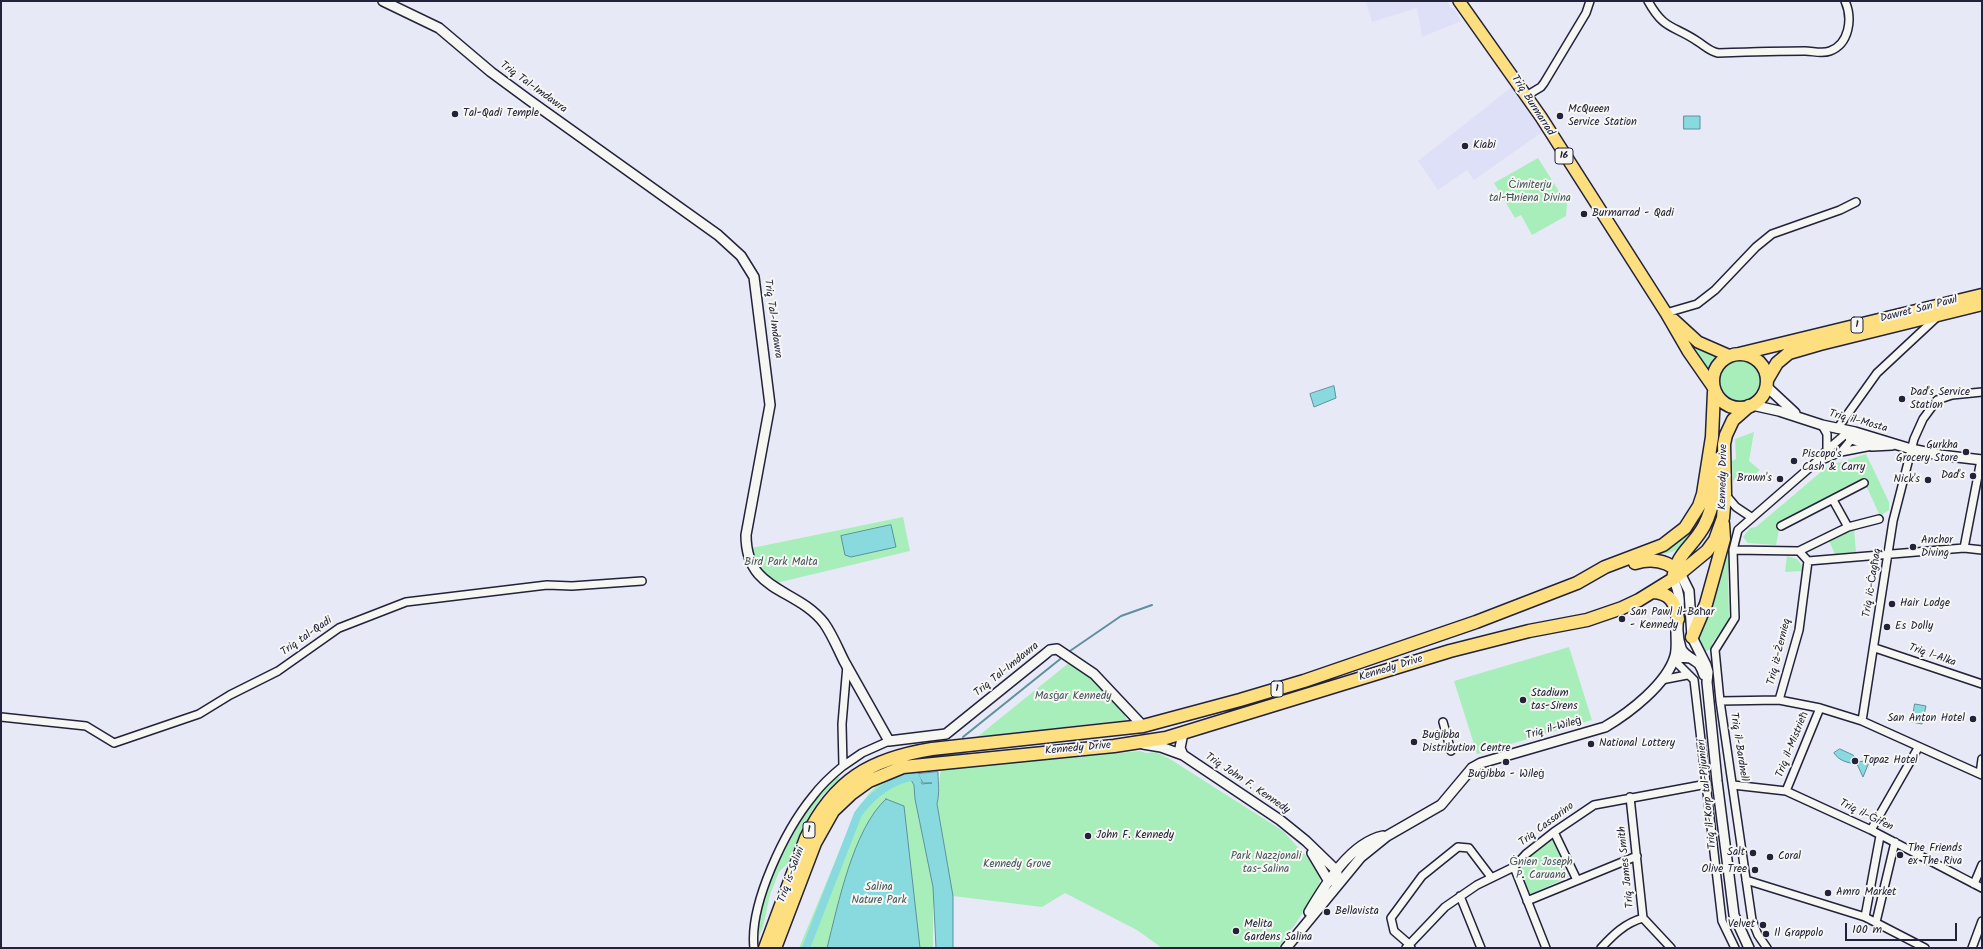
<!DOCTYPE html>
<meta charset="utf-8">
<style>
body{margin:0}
#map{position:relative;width:1983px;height:949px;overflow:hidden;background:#e8e9f6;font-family:Kalam,sans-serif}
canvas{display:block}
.frame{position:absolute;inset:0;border:2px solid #22223b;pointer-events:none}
.scale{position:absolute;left:1845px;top:923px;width:112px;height:18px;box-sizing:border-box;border:2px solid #22223b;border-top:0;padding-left:5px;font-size:12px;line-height:14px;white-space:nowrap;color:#22223b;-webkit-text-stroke:3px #f6f6f2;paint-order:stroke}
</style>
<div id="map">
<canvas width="1983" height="949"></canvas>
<div class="frame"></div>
<div class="scale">100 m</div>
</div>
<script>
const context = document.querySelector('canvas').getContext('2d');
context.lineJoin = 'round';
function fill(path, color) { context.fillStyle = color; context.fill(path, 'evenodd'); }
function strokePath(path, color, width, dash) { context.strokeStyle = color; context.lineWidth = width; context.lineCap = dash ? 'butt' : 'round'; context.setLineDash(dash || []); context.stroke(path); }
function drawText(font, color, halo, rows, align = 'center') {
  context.font = font + ' Kalam,sans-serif'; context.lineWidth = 4; context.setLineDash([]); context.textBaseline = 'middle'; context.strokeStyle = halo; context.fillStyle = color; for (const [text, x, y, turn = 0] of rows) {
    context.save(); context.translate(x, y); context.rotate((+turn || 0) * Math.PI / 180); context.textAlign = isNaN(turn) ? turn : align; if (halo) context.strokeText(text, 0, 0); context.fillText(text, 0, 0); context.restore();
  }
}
fill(new Path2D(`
 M1370 1H1447L1451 8H1454L1461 21 1422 37 1417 8 1372 22 1366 2Z
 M1513 86 1544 131 1474 180 1467 170 1438 190 1418 161Z`), '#dee0f8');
fill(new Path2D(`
 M1538 158 1567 204 1566 216 1532 235 1521 215 1515 218 1494 183Z
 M1697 347 1716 357 1708 371 1694 351Z
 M1720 381a20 20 0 1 1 40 0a20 20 0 1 1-40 0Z
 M1754 432 1749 461 1760 470 1751 478 1748 472 1733 481 1732 461 1736 459 1735 439Z
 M1866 454 1889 502V510L1880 516 1864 481 1777 524 1779 530 1776 545 1748 543 1743 537 1750 528 1756 527 1828 466Z
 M1707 501C1700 530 1685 558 1651 554Z
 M903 517 910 551 772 584 751 558 752 548Z
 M1854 529 1856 552 1835 554 1829 541Z
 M1725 555H1730L1728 573 1729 620 1712 643V649L1703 652 1697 640Z
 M1787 556 1797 559 1801 564 1803 571 1785 572Z
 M1569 647 1592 720 1477 754 1454 681Z
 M1070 662C1094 676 1116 694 1127 720L977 737Z
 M1140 751 1146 753 1156 752 1170 759 1283 831 1318 869 1320 880 1319 888 1292 929 1286 932V936L1278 948H1162L1137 930 1065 893 1042 907 953 896 937 804C940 792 938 782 941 770Z
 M835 774 840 778 823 795 812 811 800 833 791 860 779 872 770 895 763 927 757 940C760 884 796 814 835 774Z
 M908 775 914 785 915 799 933 887V948H799L854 816C869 791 877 778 908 775Z
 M1552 838 1568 877 1529 895 1520 871 1524 859Z`), '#a8eeba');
const water = new Path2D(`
 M1684 116H1700V129H1684Z
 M1334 386 1336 398 1314 407 1310 394Z
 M891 525 896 547 851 557 845 555 841 536Z
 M1915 704 1926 706 1922 724 1912 722Z
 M1840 749 1853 755 1858 762 1870 760 1863 777 1857 764C1848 763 1839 761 1834 753Z
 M938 772C938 785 940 790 937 804L953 896V948H936L933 887 915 799 914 785 908 775 917 774 922 784 932 783H923L918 774Z
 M886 799 904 806 920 948H827C838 905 853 829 886 799Z`);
fill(water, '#88dadf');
strokePath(water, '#5f909d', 1);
strokePath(new Path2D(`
 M1067 653 1121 616 1152 605
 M963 737 1064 656`), '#5f909d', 2);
strokePath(new Path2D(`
 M806 948 858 814C872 795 891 780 915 776L917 780`), '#88dadf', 8);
const minor = new Path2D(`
 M1648 1C1664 30 1673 25 1697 41 1705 46 1709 51 1718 53 1747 52 1776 51 1805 51 1813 51 1822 54 1830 51 1849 44 1853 19 1845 1
 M1526 96 1541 87 1544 83 1586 13 1590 1
 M1666 313 1697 304 1715 290 1756 247 1772 234 1840 210 1856 202
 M1837 429 1877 373 1936 318
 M1827 450 1848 432 1850 441 1841 452
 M1817 462 1841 452 1872 446
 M1725 494 1736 507 1751 517
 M1833 500 1848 527
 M1781 526 1864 483
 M1964 548 1981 460
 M1733 550 1799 551 1808 561
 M1799 551 1848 527 1879 519
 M1808 561 1964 548 1982 550
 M1875 648 1982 684
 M1675 658 1693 659
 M1674 660 1694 680 1722 921 1735 948
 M1661 680 1687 675
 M1779 700 1799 630 1808 561
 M1720 701 1779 700 1820 708 1862 721 1982 775
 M1 717 86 726 114 743 199 714 230 695 278 671 339 628 406 602 547 585 572 586 642 581
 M1862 721 1893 521 1914 439 1923 419 1937 400 1952 395 1982 392
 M1443 722 1451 751
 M843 766 862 753 889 741
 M1980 774 1982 759
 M1733 785 1786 791 1871 830 1982 888
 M1786 791 1820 708
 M1630 797 1643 918 1671 948
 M1871 830 1918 748
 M1554 832 1577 880
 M1514 867 1546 948
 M1746 880 1865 917 1925 948
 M1974 884 1982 865
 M1460 896 1481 948
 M1527 901 1637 856
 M1865 917 1880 836
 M1876 922 1895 842
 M754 948C749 904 785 830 813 796 822 784 832 775 843 766L842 724 847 665
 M1406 948 1445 907 1477 885 1514 867 1526 854 1554 832 1594 805 1707 784
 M1411 948 1409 944 1394 931 1391 918 1422 876 1458 847 1469 848 1491 877
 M1601 948C1613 935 1625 923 1643 918
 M1767 948 1758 935 1752 920 1720 701 1715 650 1735 618 1733 550 1738 530 1815 463 1827 450V434L1822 425
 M1972 948 1982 921`);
const tertiary = new Path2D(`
 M383 1 439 28 491 72 529 100 718 235 741 256 754 277 770 405 746 535C746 593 796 587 824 623 832 634 838 649 844 661 859 688 874 714 889 741L946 734 1044 655 1050 650 1057 649 1094 674 1143 726
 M1766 386 1795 413
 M1752 405 1779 411 1822 425 1855 432 1911 449 1940 455 1982 460
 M1848 432 1852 439 1872 446 1892 445
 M1680 573 1689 591 1692 637 1706 665 1708 672 1707 682 1717 781 1734 915 1749 948
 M1673 579C1687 606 1672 620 1681 648 1683 655 1694 659 1699 664 1701 667 1703 672 1704 675
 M1183 733 1180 748 1183 755
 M1143 744 1161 747 1183 755 1280 820 1306 841 1337 871 1336 887
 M1312 853 1328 880
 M1309 912C1325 885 1350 843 1383 836
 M1286 948 1361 857 1387 836 1441 805 1472 768 1481 763 1605 727C1629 713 1667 684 1675 656 1677 649 1676 640 1676 632`);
const primary = new Path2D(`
 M1459 1 1541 117 1666 313 1688 351 1713 387
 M1674 320 1698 342 1730 356`);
const trunk = new Path2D(`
 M1739 354 1982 295
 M1713 381a27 27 0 1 1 54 0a27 27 0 1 1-54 0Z
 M1767 380 1777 363 1789 353 1820 344 1982 304
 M1635 563C1652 558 1667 560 1680 573
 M1673 579C1677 552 1692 548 1704 526 1715 505 1716 483 1714 459
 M1653 592C1671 593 1675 603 1678 619
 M1692 637 1706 604 1724 539 1723 524
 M765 948 806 838C834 780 870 759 932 749L1143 726 1240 700 1304 681 1476 622 1577 583 1605 567 1663 545 1685 528 1699 506 1703 494 1712 437 1714 392
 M775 948 815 843 833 811 851 794 869 781 903 767 1114 746 1166 738 1450 651 1529 631 1587 620 1622 608 1639 600 1673 579 1707 551 1715 540 1723 518 1725 494 1724 444 1726 435 1733 420 1749 406`);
strokePath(minor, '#22223b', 10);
strokePath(tertiary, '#22223b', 12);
strokePath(primary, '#22223b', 14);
strokePath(trunk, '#22223b', 15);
strokePath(minor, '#f6f6f2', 7);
strokePath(tertiary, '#f6f6f2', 9);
strokePath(primary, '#fedf80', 11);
strokePath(trunk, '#fedf80', 12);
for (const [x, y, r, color] of [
 [455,114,4,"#22223b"],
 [1560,116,4,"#22223b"],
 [1465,146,4,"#22223b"],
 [1584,214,4,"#22223b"],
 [1902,399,4,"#22223b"],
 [1966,452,4,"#22223b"],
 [1794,461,4,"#22223b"],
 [1973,476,4,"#22223b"],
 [1780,479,4,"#22223b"],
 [1928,480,4,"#22223b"],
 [1913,547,4,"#22223b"],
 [1892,604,4,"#22223b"],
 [1622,619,4,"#22223b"],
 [1887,627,4,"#22223b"],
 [1523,700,4,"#22223b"],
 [1973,719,4,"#22223b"],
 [1414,742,4,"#22223b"],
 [1591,744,4,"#22223b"],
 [1855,761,4,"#22223b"],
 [1506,762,4,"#22223b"],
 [1088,836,4,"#22223b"],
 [1753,853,4,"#22223b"],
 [1900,855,4,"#22223b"],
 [1770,857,4,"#22223b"],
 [1755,870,4,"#22223b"],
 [1828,893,4,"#22223b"],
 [1327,912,4,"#22223b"],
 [1763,925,4,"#22223b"],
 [1236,931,4,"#22223b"],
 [1766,934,4,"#22223b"]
]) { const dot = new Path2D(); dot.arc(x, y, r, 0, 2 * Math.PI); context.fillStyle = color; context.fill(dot); strokePath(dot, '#f6f6f2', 1.5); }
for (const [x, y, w] of [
 [1564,156,18],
 [1857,325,12],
 [1277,689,12],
 [809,830,12]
]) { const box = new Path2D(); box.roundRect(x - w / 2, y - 8, w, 16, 3); context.fillStyle = '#f6f6f2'; context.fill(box); strokePath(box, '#22223b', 1); }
drawText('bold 10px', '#22223b', null, [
 ["16",1564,156],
 ["1",1857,325],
 ["1",1277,689],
 ["1",809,830]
]);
drawText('11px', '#22223b', '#f6f6f2', [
 ["Triq Tal-Imdawra",533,88,36],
 ["Triq Burmarrad",1532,106,57],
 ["Dawret San Pawl",1919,310,-14],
 ["Triq Tal-Imdawra",772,319,82],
 ["Triq il-Mosta",1858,422,15],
 ["Kennedy Drive",1724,477,-89],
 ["Triq iċ-Ċagħaq",1873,583,-81],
 ["Triq tal-Qadi",307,637,-35],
 ["Triq iż-Żernieq",1780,652,-76],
 ["Triq l-Alka",1932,656,19],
 ["Kennedy Drive",1391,669,-17],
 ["Triq Tal-Imdawra",1007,670,-39],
 ["Triq il-Wileġ",1554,729,-16],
 ["Triq il-Mistrieħ",1793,745,-68],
 ["Triq il-Bardnell",1738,747,81],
 ["Kennedy Drive",1078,749,-5],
 ["Triq John F. Kennedy",1247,784,34],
 ["Triq il-Korp tal-Pijunieri",1708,794,-96],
 ["Triq il-Ġifen",1866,816,26],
 ["Triq Cassarino",1547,825,-37],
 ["Triq James Smith",1627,867,-96],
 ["Triq is-Salini",792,875,-70]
]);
drawText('11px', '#22223b', '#f6f6f2', [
 ["McQueen",1568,110],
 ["Service Station",1568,123],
 ["Tal-Qadi Temple",463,114],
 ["Kiabi",1473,146],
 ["Burmarrad - Qadi",1592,214],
 ["Dad's Service",1910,393],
 ["Station",1910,406],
 ["Gurkha",1958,446,"right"],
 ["Grocery Store",1958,459,"right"],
 ["Piscopo's",1802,455],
 ["Cash & Carry",1802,468],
 ["Dad's",1965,476,"right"],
 ["Brown's",1772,479,"right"],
 ["Nick's",1920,480,"right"],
 ["Anchor",1921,541],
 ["Diving",1921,554],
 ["Hair Lodge",1900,604],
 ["San Pawl il-Baħar",1630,613],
 ["- Kennedy",1630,626],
 ["Es Dolly",1895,627],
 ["Stadium",1531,694],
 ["tas-Sirens",1531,707],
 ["San Anton Hotel",1965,719,"right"],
 ["Buġibba",1422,736],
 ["Distribution Centre",1422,749],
 ["National Lottery",1599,744],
 ["Topaz Hotel",1863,761],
 ["Buġibba - Wileġ",1506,775,"center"],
 ["John F. Kennedy",1096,836],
 ["The Friends",1908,849],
 ["ex The Riva",1908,862],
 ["Salt",1745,853,"right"],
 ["Coral",1778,857],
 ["Olive Tree",1747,870,"right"],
 ["Amro Market",1836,893],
 ["Bellavista",1335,912],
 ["Melita",1244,925],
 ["Gardens Salina",1244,938],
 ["Velvet",1755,925,"right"],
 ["Il Grappolo",1774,934]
], 'left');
drawText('11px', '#44555b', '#f6f6f2', [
 ["Ċimiterju",1530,186],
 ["tal-Ħniena Divina",1530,199],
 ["Bird Park Malta",781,563],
 ["Masġar Kennedy",1073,697],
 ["Park Nazzjonali",1266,857],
 ["tas-Salina",1266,870],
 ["Ġnien Joseph",1541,863],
 ["P. Caruana",1541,876],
 ["Kennedy Grove",1017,865],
 ["Salina",879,888],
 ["Nature Park",879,901]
]);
</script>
